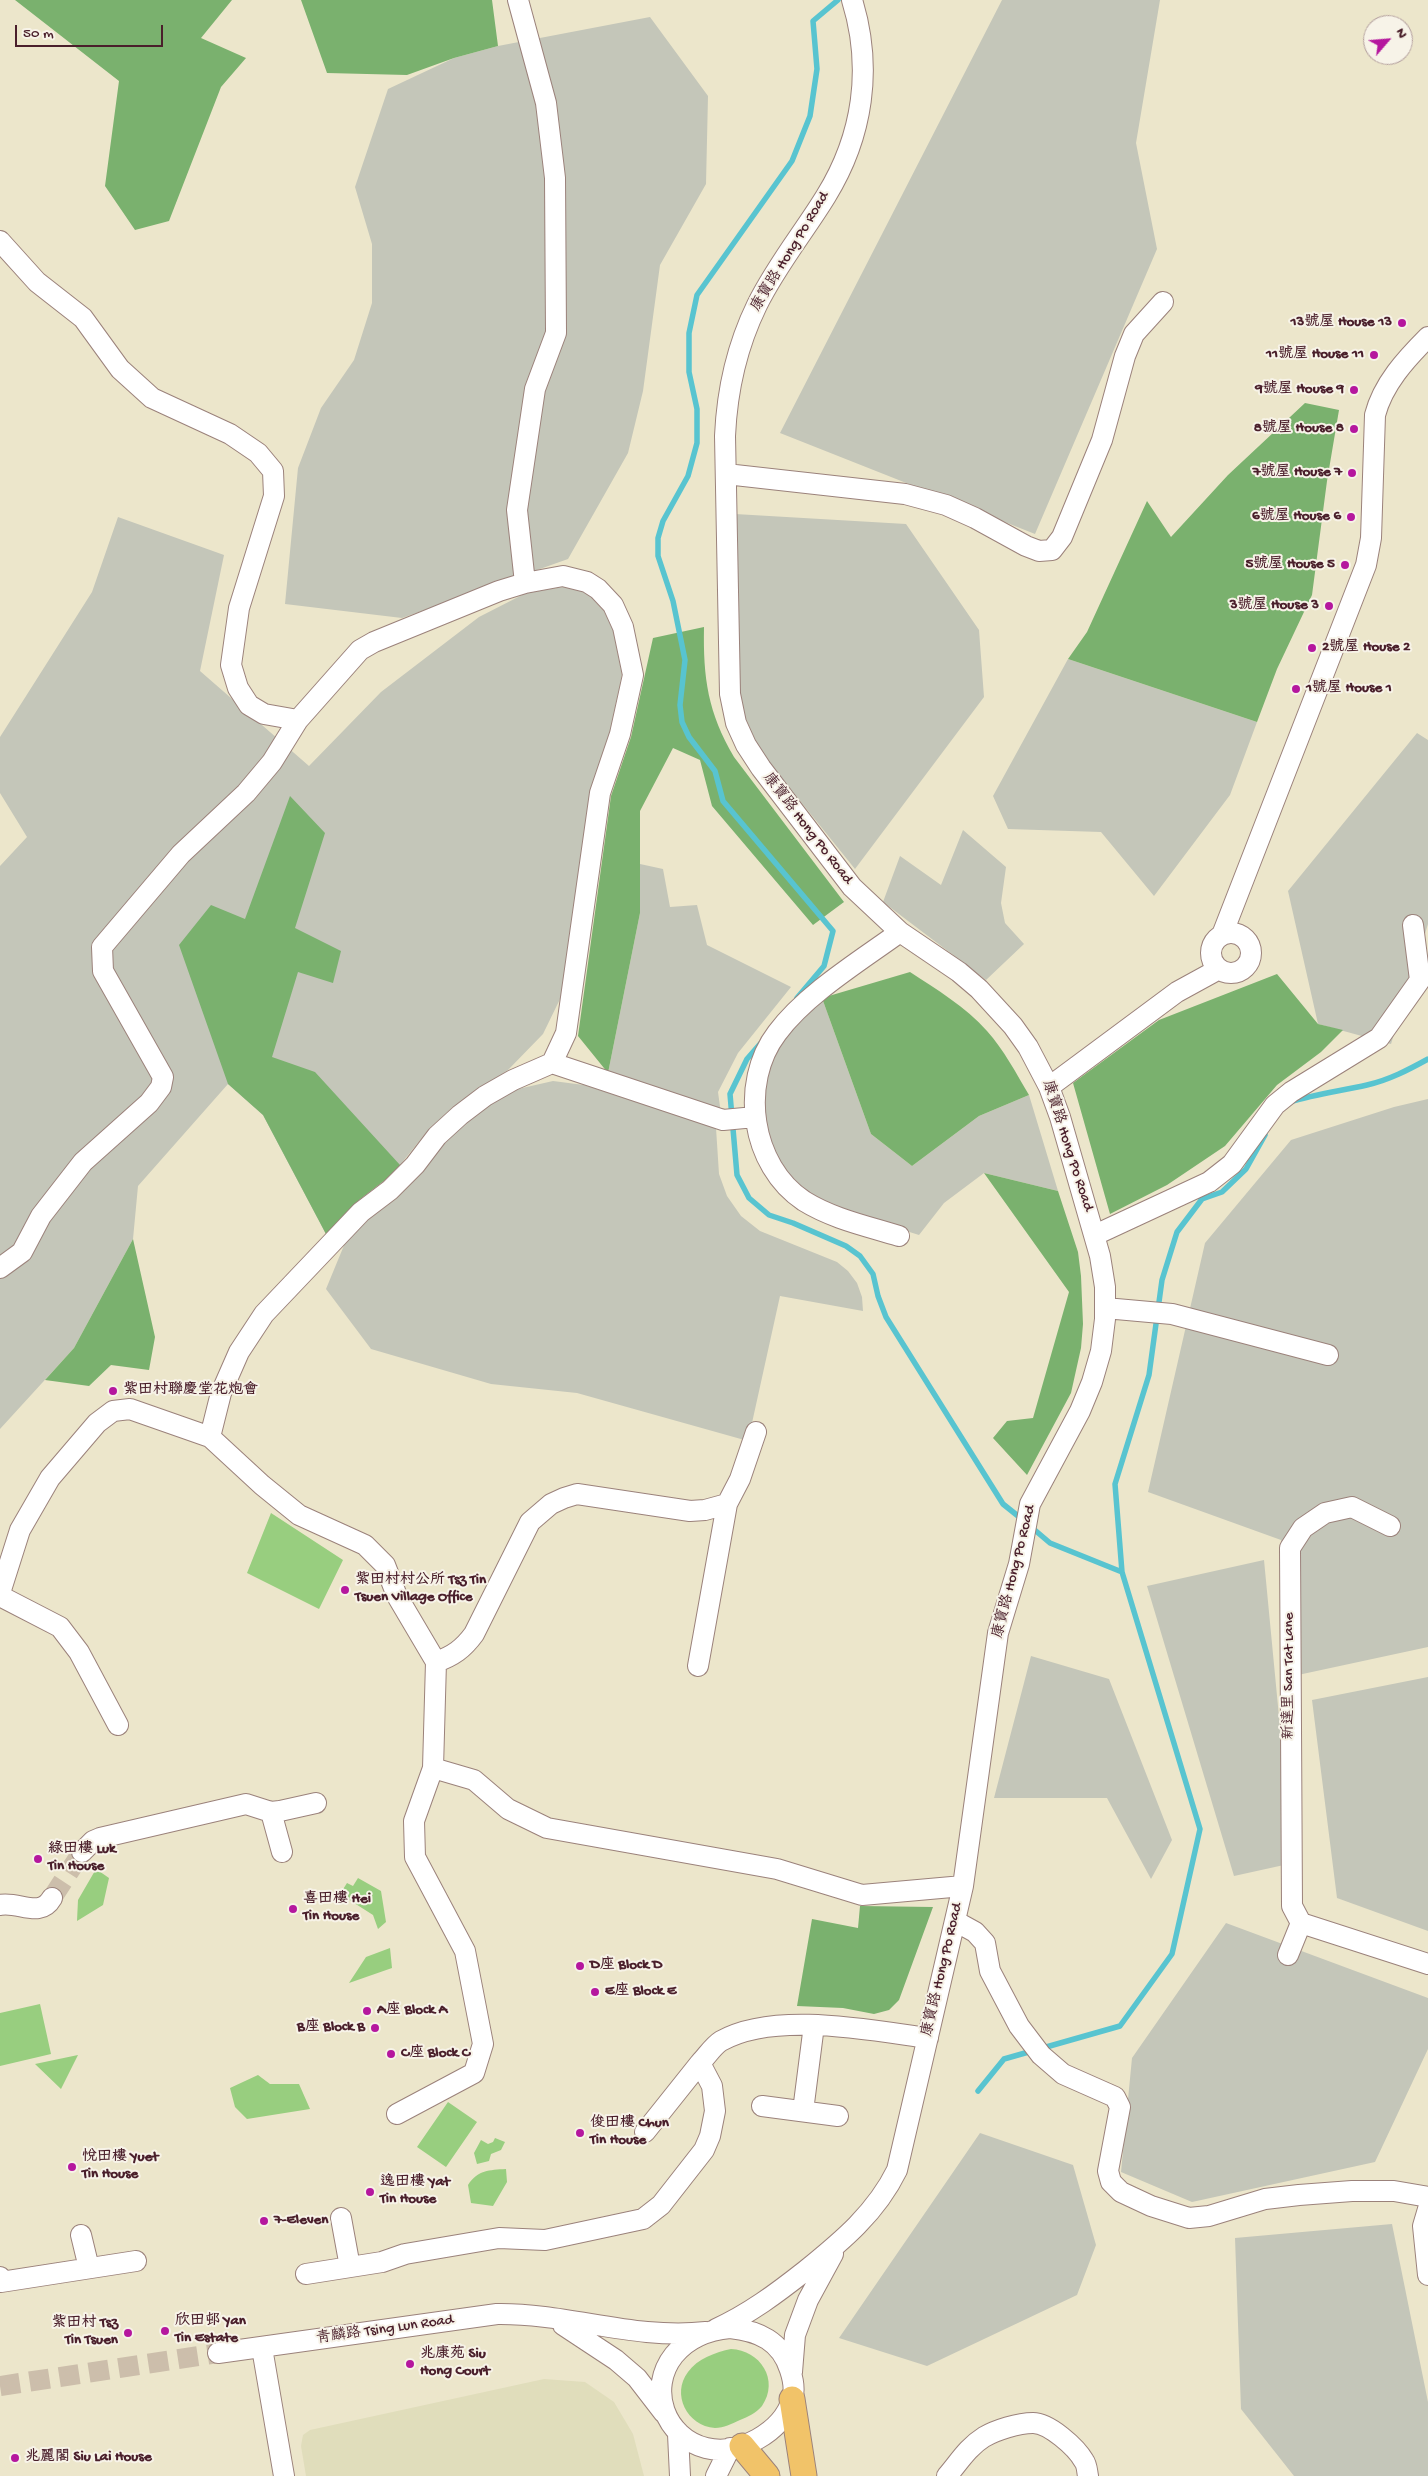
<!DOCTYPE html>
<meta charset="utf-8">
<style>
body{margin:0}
#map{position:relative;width:1428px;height:2476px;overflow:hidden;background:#ece6cb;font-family:"Gochi Hand",sans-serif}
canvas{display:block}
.north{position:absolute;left:1363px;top:15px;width:50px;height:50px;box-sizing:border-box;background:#f7f3e8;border:1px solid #b29e9c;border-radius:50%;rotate:63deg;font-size:14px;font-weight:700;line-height:20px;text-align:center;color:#4a1f2b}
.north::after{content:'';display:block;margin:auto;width:18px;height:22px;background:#b5179e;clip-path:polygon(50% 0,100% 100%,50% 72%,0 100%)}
.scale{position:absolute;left:15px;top:25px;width:148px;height:22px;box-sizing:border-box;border:2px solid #4a1f2b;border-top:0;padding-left:6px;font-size:15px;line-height:18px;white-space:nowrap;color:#4a1f2b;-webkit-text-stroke:4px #f7f3e8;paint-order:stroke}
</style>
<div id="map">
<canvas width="1428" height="2476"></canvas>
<div class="north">N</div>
<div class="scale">50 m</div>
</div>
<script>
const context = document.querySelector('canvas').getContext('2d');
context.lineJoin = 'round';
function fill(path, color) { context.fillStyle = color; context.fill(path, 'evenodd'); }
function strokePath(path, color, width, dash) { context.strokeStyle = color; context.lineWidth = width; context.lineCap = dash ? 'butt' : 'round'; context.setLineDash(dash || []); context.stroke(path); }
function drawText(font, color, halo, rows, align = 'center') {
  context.font = font + ' "Gochi Hand","LXGW WenKai TC",sans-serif'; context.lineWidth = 4; context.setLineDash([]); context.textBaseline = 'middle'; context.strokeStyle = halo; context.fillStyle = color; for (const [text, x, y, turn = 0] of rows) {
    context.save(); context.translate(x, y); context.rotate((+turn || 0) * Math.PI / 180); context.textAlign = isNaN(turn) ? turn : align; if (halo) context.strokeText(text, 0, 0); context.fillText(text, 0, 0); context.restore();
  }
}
fill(new Path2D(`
 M544 2379 585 2382 614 2402 633 2434 644 2476H306L301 2446 303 2435 310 2430Z`), '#e0ddbb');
fill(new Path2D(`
 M1002 0H1160L1136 143 1157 249 1035 534 780 433Z
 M650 17 708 96 706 184 660 265 643 391 628 453 568 559 402 618 285 604 298 468 321 408 354 360 372 303V244L355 187 388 89 454 58 498 46Z
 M735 514 906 524 979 630 984 697 855 869 771 765 759 749 743 712 738 692Z
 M118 517 224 555 200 671 309 766 381 692 479 617 526 593 563 587 583 591 591 597 604 611 613 630 622 675 610 731 590 791 561 997 543 1034 508 1070 453 1107 429 1129 400 1165 385 1180 359 1200 327 1236 263 1115 228 1084 138 1186 133 1239 74 1348 0 1429V866L27 837 0 793V737L92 592Z
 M1068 659 1257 722 1230 795 1154 896 1101 832 1008 829 993 796Z
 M1417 733 1428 740V924L1391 1044 1318 1024 1288 891Z
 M963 830 1006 867 1001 903 1005 923 1024 944 986 980 883 902 900 856 941 885Z
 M640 864 663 869 670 907 697 905 707 945 791 987 738 1053 718 1092 721 1114 608 1073 640 913Z
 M822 998 871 1134 912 1166 979 1116 1029 1095 1058 1191 984 1173 944 1203 919 1235 862 1217 806 1195 784 1173 768 1146 760 1095 781 1036Z
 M553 1081 584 1085 716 1128 719 1174 727 1196 741 1216 760 1231 837 1262 848 1271 857 1283 862 1297 863 1311 780 1296 748 1441 577 1393 491 1384 371 1349 326 1289 345 1243 368 1220 397 1198 423 1172 444 1143 466 1123 491 1104 518 1089Z
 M1428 1099V1647L1284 1678 1281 1540 1148 1492 1205 1243 1291 1140 1394 1107Z
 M1264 1560 1293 1863 1234 1876 1147 1586Z
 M1031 1656 1109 1679 1172 1840 1151 1879 1107 1798H994Z
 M1428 1677V1931L1337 1898 1312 1700Z
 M1226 1923 1428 1998V2049L1375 2162 1192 2202 1121 2172 1132 2058Z
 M980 2133 1073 2165 1096 2245 1077 2295 927 2366 839 2338Z
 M1392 2224 1428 2402V2476H1294L1241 2409 1235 2238Z`), '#c4c6b9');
fill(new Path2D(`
 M271 1513 343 1560 319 1609 247 1573Z
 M96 1869 109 1878 103 1905 77 1921 78 1900Z
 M358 1878 381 1891 386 1922 378 1929 373 1915 340 1894 347 1883 353 1886Z
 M390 1948 392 1968 349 1983 366 1957Z
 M40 2004 51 2054 0 2066V2013Z
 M78 2055 61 2089 35 2064Z
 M258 2075 270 2084H299L310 2109 247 2119 235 2107 230 2088Z
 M448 2102 477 2122 446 2167 417 2147Z
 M495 2138 505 2142 501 2150 491 2154 489 2161 477 2164 474 2153 481 2140 488 2144 493 2142Z
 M506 2169 507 2182 493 2206 471 2203 468 2185C478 2170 489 2170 506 2169Z
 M731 2349C760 2350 780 2380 762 2406 756 2413 748 2417 740 2420 731 2424 724 2428 715 2428 687 2426 671 2394 688 2372 697 2359 716 2352 731 2349Z`), '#98ce7f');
fill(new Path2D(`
 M15 0H232L201 38 246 58 221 87 169 221 135 230 105 186 119 81Z
 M301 0H492L498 46 454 58 407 75 327 73Z
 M1305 403 1339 410 1327 481 1312 595 1277 669 1257 722 1068 659 1087 632 1147 501 1171 537 1228 475Z
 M704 627C703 678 708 713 734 757L844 902 813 925 712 806 700 760 673 748 640 811V913L608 1073 578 1036 611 796 631 737 653 638Z
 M290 796 325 833 295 928 341 951 333 983 298 972 272 1057 315 1072 400 1165 385 1180 359 1200 327 1236 263 1115 228 1084 179 945 211 905 245 919Z
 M910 972C936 989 966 1007 987 1031 1004 1050 1016 1073 1029 1095L979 1116 912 1166 871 1134 822 998Z
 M1277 974 1318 1024 1343 1030 1321 1052 1277 1085 1225 1146 1167 1185 1110 1214 1073 1083 1159 1020Z
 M984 1173 1058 1191 1078 1252 1081 1276 1083 1324 1081 1348 1071 1393 1027 1475 993 1438 1007 1421 1033 1418 1069 1292Z
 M133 1239 155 1337 149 1370 111 1365 89 1386 45 1380 74 1348Z
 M860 1906 933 1907 899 2000 889 2010 874 2014 843 2008 797 2006 812 1919 858 1928Z`), '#7ab16e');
strokePath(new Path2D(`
 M797 998 824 966 833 931 723 801 715 771 689 737 682 722 680 705 685 660 673 601 658 556V538L663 521 688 476 697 443V409L689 372V333L697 295 792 161 810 116 817 69 813 21 838 0
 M760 1044 747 1059 730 1094 737 1175 749 1198 769 1215 793 1223 846 1246 860 1256 873 1274 878 1296 886 1317 1003 1504 1023 1520
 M1290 1102C1316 1094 1341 1091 1367 1085 1389 1080 1408 1070 1428 1059
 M1122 1572 1115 1484 1149 1375 1162 1280 1177 1232 1202 1199 1222 1192 1246 1169 1265 1135
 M978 2091 1004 2059 1120 2026 1172 1954 1200 1829 1122 1572 1050 1543 1030 1526`), '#58c4d0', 5.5);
strokePath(new Path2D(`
 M52 1898 82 1852
 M0 2386 218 2353`), '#ccbeab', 20, [20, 10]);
const minor = new Path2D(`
 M518 0 546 103 555 178 556 333 535 389 517 510 525 583
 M0 241 37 282 83 318 120 369 152 398 230 434 258 453 273 471 274 496 239 608 231 665 238 688 249 705 264 714 298 720
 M726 474 905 494 946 505 975 518 1026 546 1039 551 1052 550 1062 537 1102 440 1125 356 1134 334 1163 302
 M1211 953a20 20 0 1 1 40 0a20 20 0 1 1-40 0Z
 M1222 935 1366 565 1371 538 1375 415C1383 384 1406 359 1428 337
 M1049 1087 1177 992 1219 969
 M1095 1235 1209 1182 1232 1164 1275 1105 1291 1092 1379 1038 1420 980 1413 925
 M899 1236C867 1226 833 1219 804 1201 751 1166 739 1083 777 1033 806 994 860 961 900 932
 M0 1268 22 1252 41 1216 83 1162 149 1103 161 1087 163 1077 103 971 102 947 181 854 246 793 272 762 298 720 360 650 374 642 499 591 525 583 563 576 587 582 598 589 613 605 623 627 633 675 620 734 600 793 566 1033 552 1063
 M1105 1308 1172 1314 1328 1355
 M210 1437 221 1393 239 1352 264 1314 361 1212 390 1190 415 1165 437 1136 460 1115 485 1096 513 1080 552 1063 723 1120 755 1117
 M1390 1526 1352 1507 1325 1513 1303 1528 1290 1548 1292 1906 1301 1923 1428 1964
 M0 1593 20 1530 50 1478 97 1423 113 1411 130 1409 210 1437 262 1485 299 1515 365 1545 385 1565 397 1596 436 1662 433 1768 414 1821 415 1857 465 1951 483 2044 474 2073 397 2114
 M0 1596 60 1627 79 1652 118 1725
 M436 1662C453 1656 463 1649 474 1634L530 1522 551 1504 564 1498 577 1494 690 1511 705 1510 727 1504 740 1479 756 1432
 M698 1666 727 1504
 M433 1768 474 1780 508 1809 547 1828 777 1869 862 1895 963 1886
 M271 1812 282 1852
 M82 1852 93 1841 100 1838 246 1804 271 1812 280 1811 316 1803
 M0 1905C19 1901 40 1919 52 1898
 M955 1921 975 1932 985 1943 990 1971 1019 2026 1041 2055 1063 2074 1115 2097 1120 2107 1108 2171 1111 2182 1121 2192 1151 2206 1189 2218 1209 2216 1265 2199 1299 2195 1352 2191H1394L1428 2197
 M1288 1955 1301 1923
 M762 2106 838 2116
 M803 2111 814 2025
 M645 2132 700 2063
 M1428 2209 1423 2226 1428 2275
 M341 2218 350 2267
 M81 2235 89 2268
 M306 2274 382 2262 405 2254 499 2238 545 2240 643 2219 661 2205 704 2150 710 2136 715 2111 712 2086 700 2063C707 2056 713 2046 721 2041 774 2011 869 2030 928 2038
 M0 2277 1 2282 136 2261
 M563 2325 616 2360 637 2378 664 2413
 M730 2328C759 2331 781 2341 790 2370 793 2379 795 2391 792 2400 782 2432 739 2456 706 2448 665 2438 647 2389 674 2355 688 2338 708 2330 730 2328Z
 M716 2329C749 2314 777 2293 805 2271 842 2241 876 2213 897 2170L963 1886 998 1633 1019 1564 1030 1504 1080 1411 1092 1382 1101 1351 1105 1319V1287L1100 1256 1060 1117 1049 1087 1028 1047 1013 1026 979 989 959 972 900 932 852 887 761 768 746 745 736 723 730 694 725 436C727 391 737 346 757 305 776 266 804 232 826 196 863 136 873 68 852 0
 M262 2348 284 2476
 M218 2353 497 2314C569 2313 633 2340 706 2332
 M792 2372 795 2335 808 2300 833 2254
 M678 2434 680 2476
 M716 2476 730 2448
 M947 2476C959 2462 968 2447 984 2437 996 2430 1018 2423 1033 2423 1049 2423 1076 2447 1084 2461 1087 2465 1087 2471 1088 2476`);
const major = new Path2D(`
 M792 2399 804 2476
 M742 2446 767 2476`);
strokePath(minor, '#9b827b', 22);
strokePath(major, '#9b827b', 27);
strokePath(minor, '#fff', 20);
strokePath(major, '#f1c369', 25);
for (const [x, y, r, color] of [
 [1402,323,5,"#b5179e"],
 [1374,355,5,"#b5179e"],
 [1354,390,5,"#b5179e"],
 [1354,429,5,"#b5179e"],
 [1352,473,5,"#b5179e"],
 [1351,517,5,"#b5179e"],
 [1345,565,5,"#b5179e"],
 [1329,606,5,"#b5179e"],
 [1312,648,5,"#b5179e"],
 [1296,689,5,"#b5179e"],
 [113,1391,5,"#b5179e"],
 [345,1590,5,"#b5179e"],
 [38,1859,5,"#b5179e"],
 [293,1909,5,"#b5179e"],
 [580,1966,5,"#b5179e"],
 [595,1992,5,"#b5179e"],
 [367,2011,5,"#b5179e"],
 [375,2028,5,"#b5179e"],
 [391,2054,5,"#b5179e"],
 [580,2133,5,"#b5179e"],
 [72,2167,5,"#b5179e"],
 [370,2192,5,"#b5179e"],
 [264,2221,5,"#b5179e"],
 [165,2331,5,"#b5179e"],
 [128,2333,5,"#b5179e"],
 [410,2364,5,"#b5179e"],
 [15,2458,5,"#b5179e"]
]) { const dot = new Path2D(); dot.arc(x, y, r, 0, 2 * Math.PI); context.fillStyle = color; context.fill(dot); strokePath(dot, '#f7f3e8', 2); }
drawText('15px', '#4a1f2b', '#f7f3e8', [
 ["康寶路 Hong Po Road",791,252,-59],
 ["康寶路 Hong Po Road",807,829,52],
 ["康寶路 Hong Po Road",1067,1146,72],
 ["康寶路 Hong Po Road",1015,1572,-76],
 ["新達里 San Tat Lane",1290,1676,-90],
 ["康寶路 Hong Po Road",943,1970,-77],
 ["青麟路 Tsing Lun Road",385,2330,-8]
]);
drawText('bold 15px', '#4a1f2b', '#f7f3e8', [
 ["13號屋 House 13",1392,323,"right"],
 ["11號屋 House 11",1364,355,"right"],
 ["9號屋 House 9",1344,390,"right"],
 ["8號屋 House 8",1344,429,"right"],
 ["7號屋 House 7",1342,473,"right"],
 ["6號屋 House 6",1341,517,"right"],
 ["5號屋 House 5",1335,565,"right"],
 ["3號屋 House 3",1319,606,"right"],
 ["2號屋 House 2",1322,648],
 ["1號屋 House 1",1306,689],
 ["紫田村聯慶堂花炮會",123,1391],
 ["紫田村村公所 Tsz Tin",355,1581],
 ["Tsuen Village Office",355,1598],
 ["綠田樓 Luk",48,1850],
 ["Tin House",48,1867],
 ["喜田樓 Hei",303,1900],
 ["Tin House",303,1917],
 ["D座 Block D",590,1966],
 ["E座 Block E",605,1992],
 ["A座 Block A",377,2011],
 ["B座 Block B",365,2028,"right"],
 ["C座 Block C",401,2054],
 ["俊田樓 Chun",590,2124],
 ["Tin House",590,2141],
 ["悅田樓 Yuet",82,2158],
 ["Tin House",82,2175],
 ["逸田樓 Yat",380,2183],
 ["Tin House",380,2200],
 ["7-Eleven",274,2221],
 ["欣田邨 Yan",175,2322],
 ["Tin Estate",175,2339],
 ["紫田村 Tsz",118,2324,"right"],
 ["Tin Tsuen",118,2341,"right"],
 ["兆康苑 Siu",420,2355],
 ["Hong Court",420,2372],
 ["兆麗閣 Siu Lai House",25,2458]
], 'left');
</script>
